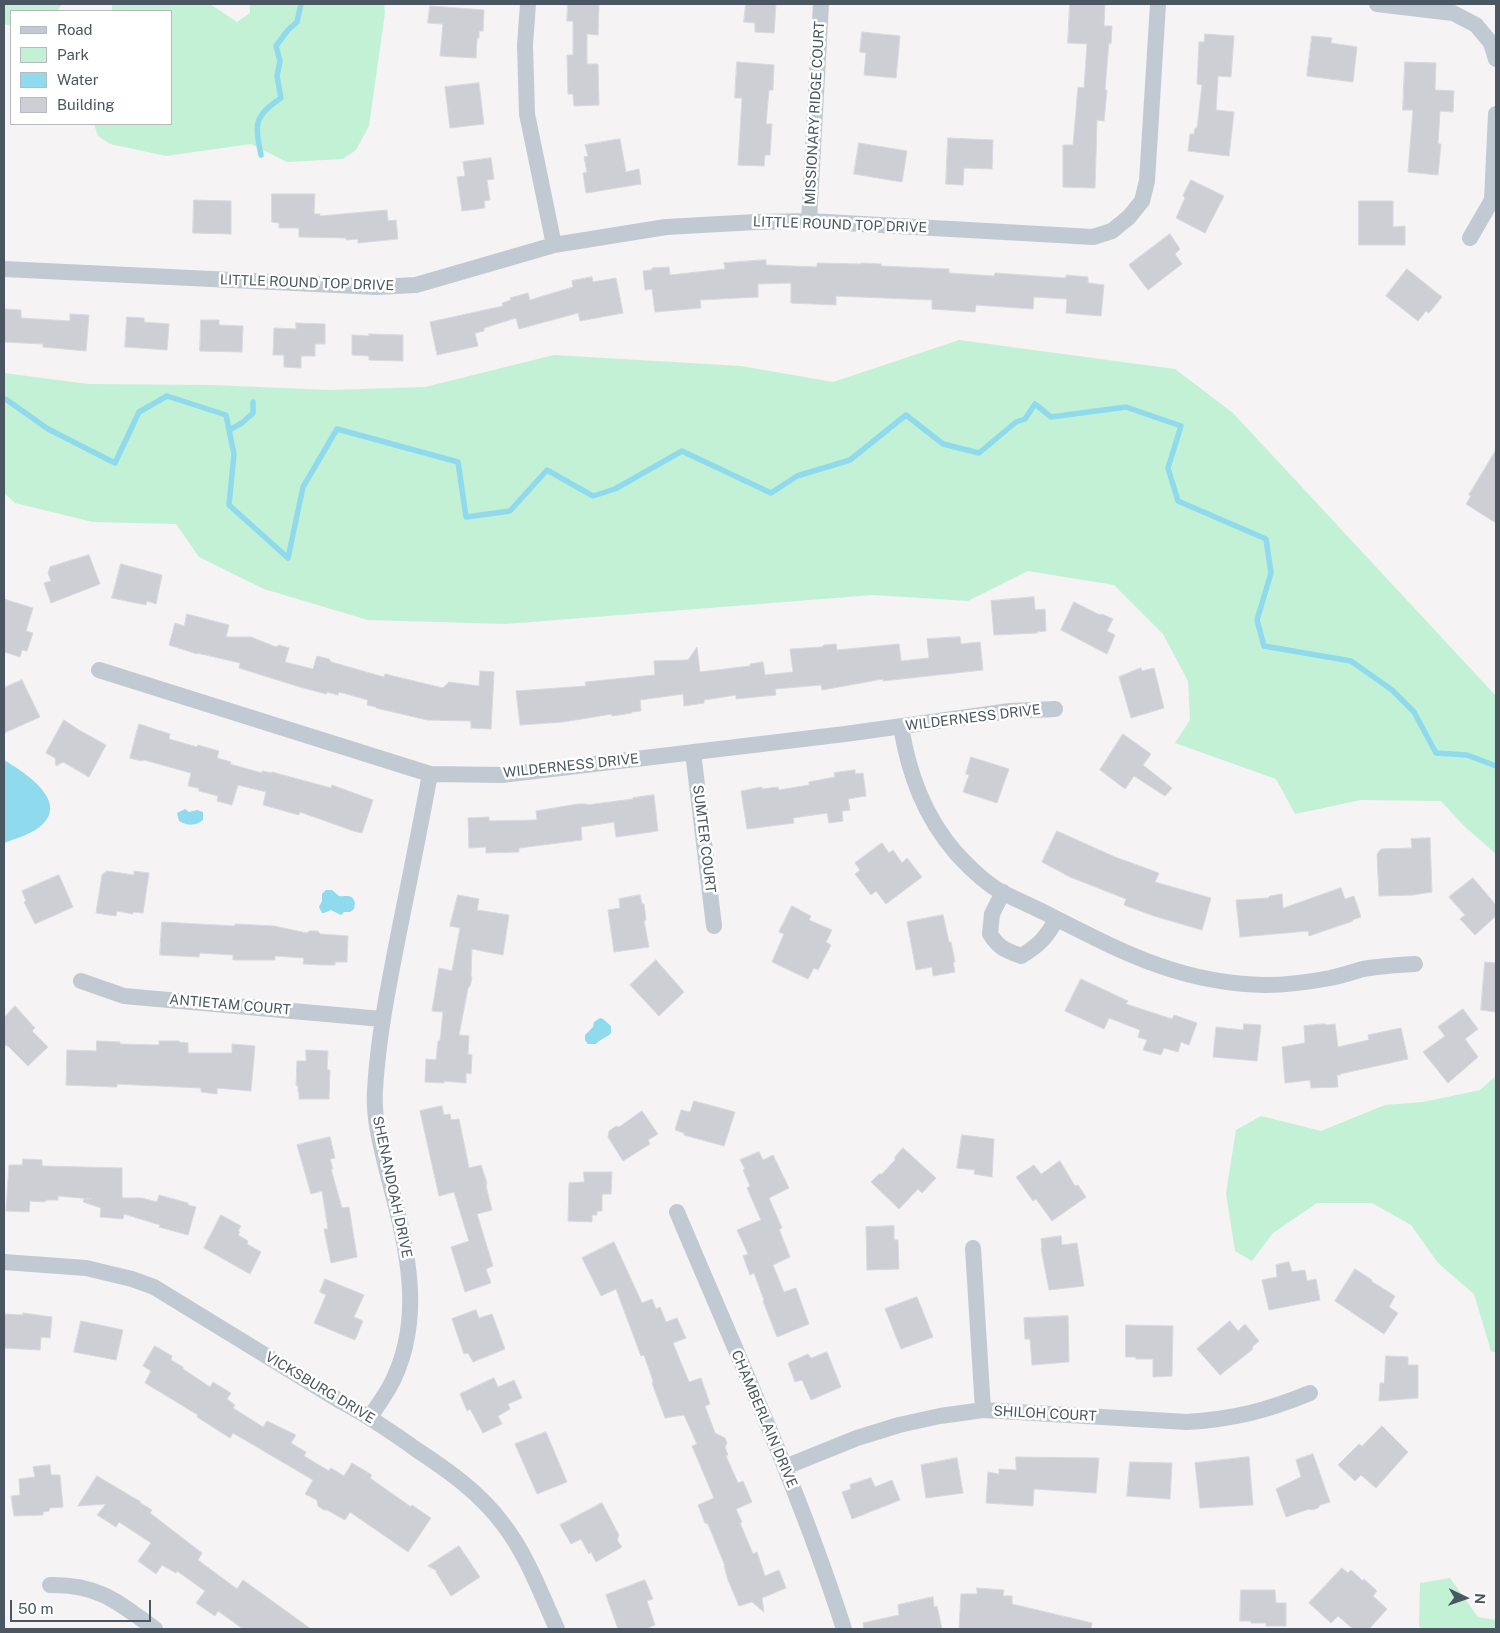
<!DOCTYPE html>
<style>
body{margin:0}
#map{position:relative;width:1500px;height:1633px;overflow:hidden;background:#f5f3f3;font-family:"Public Sans",sans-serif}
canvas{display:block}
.frame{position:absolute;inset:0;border:5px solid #4a5661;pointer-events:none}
.legend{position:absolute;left:10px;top:10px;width:162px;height:115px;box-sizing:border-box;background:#fff;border:1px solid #b7bbc0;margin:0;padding:6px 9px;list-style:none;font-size:15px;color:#4a5661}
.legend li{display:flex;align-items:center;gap:10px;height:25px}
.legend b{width:25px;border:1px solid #b7bbc0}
.north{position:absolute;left:1440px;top:1573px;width:50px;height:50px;-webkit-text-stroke:4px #fff;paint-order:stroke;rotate:93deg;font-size:14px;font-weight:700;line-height:20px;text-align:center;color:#4a5661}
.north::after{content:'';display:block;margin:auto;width:18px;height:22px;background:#4a5661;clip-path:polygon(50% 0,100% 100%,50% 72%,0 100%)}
.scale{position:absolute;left:10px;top:1600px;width:141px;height:22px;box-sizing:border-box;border:2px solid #4a5661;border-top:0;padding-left:6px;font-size:15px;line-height:18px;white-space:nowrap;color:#4a5661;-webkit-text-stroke:4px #fff;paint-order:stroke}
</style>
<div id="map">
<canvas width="1500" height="1633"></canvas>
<div class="frame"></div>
<ul class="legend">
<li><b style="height:6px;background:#c1cad2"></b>Road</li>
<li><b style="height:14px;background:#c3f1d5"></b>Park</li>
<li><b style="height:14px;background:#90daee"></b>Water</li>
<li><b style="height:14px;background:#cdcfd5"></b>Building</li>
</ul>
<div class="north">N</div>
<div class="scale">50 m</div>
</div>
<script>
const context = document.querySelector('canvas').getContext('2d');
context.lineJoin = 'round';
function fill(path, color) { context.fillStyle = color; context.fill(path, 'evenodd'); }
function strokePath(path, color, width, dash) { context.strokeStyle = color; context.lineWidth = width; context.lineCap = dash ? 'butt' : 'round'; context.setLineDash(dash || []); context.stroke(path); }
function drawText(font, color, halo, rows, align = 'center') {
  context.font = font + ' "Public Sans",sans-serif'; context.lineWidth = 5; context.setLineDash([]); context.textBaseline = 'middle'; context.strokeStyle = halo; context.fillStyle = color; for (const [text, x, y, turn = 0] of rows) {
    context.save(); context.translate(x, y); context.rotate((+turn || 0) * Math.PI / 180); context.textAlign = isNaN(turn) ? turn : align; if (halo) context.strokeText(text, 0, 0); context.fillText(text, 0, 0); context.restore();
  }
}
fill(new Path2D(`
 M4 4H62L57 11H11V26L4 24Z
 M112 4H210L237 22 250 13V4H384L385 13 369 126 356 150 343 159 287 162 251 144 166 156 110 144 98 136 94 124H171V11H112Z
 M959 340 1175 369 1233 413 1496 696V854L1463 825 1441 801 1361 800 1295 814 1276 779 1175 743 1190 720 1188 681 1163 634 1114 585 1028 571 968 601 873 595 506 624 368 620 264 589 199 557 176 524 93 522 15 503 4 493V373L89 384 211 385 329 390 425 387 554 355 741 366 833 382Z
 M1496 1076V1353L1491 1351 1474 1294 1438 1263 1411 1225 1372 1203H1317L1273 1233 1252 1261 1235 1251 1226 1193 1236 1130 1261 1116 1321 1131 1385 1105 1423 1102 1480 1090Z
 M1450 1578 1478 1617 1496 1620V1629H1422L1419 1626 1420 1583Z`), '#c3f1d5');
fill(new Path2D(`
 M4 760C22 771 68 799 43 824 33 834 17 838 4 843Z
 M185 809 189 812 197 810 203 812V820C196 826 187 826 179 821L177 813Z
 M326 890H332L339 896C346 897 352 893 355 903L354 909 350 912H344L341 915 331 910 324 913H322L319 907 322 901V894Z
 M600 1018 603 1019 611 1026V1033C607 1038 601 1038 596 1044H588L585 1040V1035L593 1027 594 1022Z`), '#90daee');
strokePath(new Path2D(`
 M261 155C255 124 253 117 281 98L277 76 280 61 276 46 288 30 297 22 301 4
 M4 399 7 400 48 429 115 463 139 412 167 396 226 415 234 454 229 505 288 558 303 487 337 429 458 462 466 517 510 511 547 470 593 496 615 489 682 451 771 493 797 476 850 460 906 415 943 444 979 453 1016 422 1025 419 1035 404 1051 417 1126 407 1181 426 1168 468 1178 501 1266 539 1271 573 1257 620 1264 646 1351 661 1392 690 1414 712 1436 753 1467 755 1496 766
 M229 430 242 423 253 413V402`), '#90daee', 5.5);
const building = new Path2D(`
 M568 4H599L598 35 587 34V64H598L599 105 574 106 573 94H568L567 55H573V21H567Z
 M746 4H776L774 33 755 32V23L744 22Z
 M1070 4H1105L1104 26H1112L1111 44 1109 43 1108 53 1105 90H1107L1104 121 1097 120 1095 188 1063 187V145H1073L1078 87 1084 88 1087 44 1068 43Z
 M430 6 484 10 483 31H479V38H477L476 58 440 56 443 24 428 23Z
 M862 32 900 36 896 78 864 75 866 53 860 52Z
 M1205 34 1234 36 1231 77 1218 76 1216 110 1234 112 1229 156 1188 151 1190 134H1194L1195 128H1197L1202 85 1197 84 1199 42H1204Z
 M1312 36 1332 38 1331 43 1357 47 1353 82 1307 76Z
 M737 62 774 65 773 90H769L766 124H772L770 155H765L764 166 738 165 742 98H735Z
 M1405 62 1436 63 1435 90 1454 91 1453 112 1440 111 1438 144H1441L1438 175 1408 172 1413 110H1403Z
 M479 83 484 124 450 128 445 87Z
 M948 138 993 140 992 169 964 168 963 185 946 184Z
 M620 139 626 172 639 169 641 184 586 193 583 173 587 172 584 157 588 156 585 145Z
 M859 143 907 151 902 182 854 174Z
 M491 158 494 179 487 180 490 200 484 201 485 208 462 211 457 177 465 176 463 162Z
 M1191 180 1224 196 1205 233 1176 218 1185 198 1183 196Z
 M272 194H315L314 214H320V216L387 210 388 221 396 220 398 239 358 243V239L346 240V238L299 237V228H279V223L272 222Z
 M194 200 231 201V234L193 233Z
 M1359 201H1393V227L1405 226V245H1359Z
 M1170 234 1180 249 1175 254 1182 264 1148 290 1129 265Z
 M766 260V265L817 267V263L861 264V263L881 264V266L949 269V273L994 276 995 273 1066 278V275L1088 277V283L1104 285 1101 316 1066 313 1067 299 1034 297 1033 309 976 305 975 312 932 309V300L836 296V305L791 303V283L758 284V297L700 300 701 308 655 312 652 289 645 290 643 271 652 270V268L669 267 670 275 725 269 724 263Z
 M1407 269 1442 297 1429 313 1426 311 1418 321 1386 296Z
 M592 277 593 282 616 278 623 313 580 321 578 313 519 329 516 318 484 328V331L475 333 478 346 437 355 430 322 503 306 502 303 511 300 510 298 528 293 530 300 573 287 572 281Z
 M4 309 21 310V318L70 321V314L89 315 86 351 43 347V344L4 342Z
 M127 317 144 318V322L169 324 167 350 125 347Z
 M201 320H219V325L243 326 242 352 200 351Z
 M296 323 325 324V344H315V356H301V368L284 367V355H273L274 328 296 329Z
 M369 334 403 335V361L369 360V356L352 355V335L369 336Z
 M1496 450V523L1466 504 1471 496 1469 495Z
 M89 555 100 584 51 603 44 583 51 581 48 573 50 567Z
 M121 564 162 575 156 604 147 601 146 605 112 598Z
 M1034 597 1035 610 1045 609 1046 631 1037 632V633L994 635 991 601Z
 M4 599 33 608 26 631 33 633 27 651 22 650 20 657 4 652Z
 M1074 602 1100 615 1102 614 1113 619 1107 631 1115 635 1107 654 1061 630Z
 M187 614 229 625 226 637H251L276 647 279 645 289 648 285 662 313 669 317 656 329 659 331 662 384 677 385 674 443 688 449 682 479 686 480 671 494 672 491 729 471 728V721L427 720 376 708V707L367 705 368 700 339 692 338 695 327 692 326 694 300 687 239 668 240 663 197 653V654L169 645 175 623 184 626Z
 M960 637 961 644 980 642 983 670 883 681V679L822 690 821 685 775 689 776 695 736 699V695L704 700V703L684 706 683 694 640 700 641 711 631 712 632 713 612 716V714L563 722 520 725 516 691 586 686 585 682 655 675 654 661 688 660 697 647 700 672 750 666V664L763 662 765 675 793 672 790 649 822 647 824 645 836 644 837 650 899 644 901 661 929 658 927 639Z
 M1141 668 1142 671 1154 668 1164 708 1131 718 1119 677Z
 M22 680 40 717 4 733V688Z
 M64 720 79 730 106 745 89 777 63 762 56 766 55 758 46 753Z
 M139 724 170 734 169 739 197 747 198 745 219 751 217 758 231 762 230 764 262 773V771L272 773V772L331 788 332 785 373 800 362 833 350 830 348 829 300 812 299 815 263 805 266 792 238 785 232 805 217 801 218 796 199 791 198 788 188 786 191 773 144 760 141 761 130 758Z
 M1123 734 1151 754 1143 765 1172 788 1165 796 1134 776 1125 789 1100 770Z
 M971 757 1009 769 997 803 963 792 969 775 966 774Z
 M855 770V774L863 773 866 796 848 799 850 810 842 811 843 821 829 823 827 813 793 818 794 823 747 829 741 791 762 787V789L778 787 779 790 809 785V782L835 777 834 773Z
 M654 795 658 831 616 837 614 822 581 827 582 840 519 848V852L486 853V847L469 848 468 818 489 817V821L537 820 536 811 578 804H587V805L633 799V798Z
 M1057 831 1115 857 1159 873 1155 882 1211 898 1202 930 1154 916 1124 905 1126 899 1070 877 1042 862Z
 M1430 838 1432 892 1413 895 1379 896 1377 854 1381 849 1412 848 1411 839Z
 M882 843 889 853 893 850 902 863 907 858 922 877 886 904 876 891 871 895 855 874 860 870 855 863Z
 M107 871 134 875V871L149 873 143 913 133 912V914L117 911 116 916 96 913 102 875Z
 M59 875 73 907 35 924 24 902 26 901 22 891Z
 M1473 878 1496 905V916L1475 935 1460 919 1465 915 1449 897Z
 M1341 888 1345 899 1354 896 1361 917 1352 920 1353 921 1309 936 1308 931 1240 937 1236 900 1268 898 1270 896 1282 894 1283 908Z
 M458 895 479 899 477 910 509 915 503 955 472 949 471 976 472 978 470 986 468 988 459 1035 469 1036 468 1054 472 1055 471 1074 466 1073V1083L444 1081V1083L425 1082 426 1059 436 1060 438 1041H440L443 1012 432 1011 439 968 452 971 460 928 450 926Z
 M640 895 642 904H644L646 920 644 921 649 947 614 952 608 910 620 908 619 899Z
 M792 906 811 916 809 920 832 930 826 942 831 945 818 970 814 968 808 979 772 962 784 934 779 932Z
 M943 915 949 942H951L955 962H953L955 972 933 976 932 967 916 970 907 922Z
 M162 922 235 926V924L274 926 307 933 309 931H318L320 934 348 936 347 962H335V965H322L303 964 304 958 275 956V960H233V955L200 953 199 957 160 955Z
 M656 960 684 992 659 1016 630 985Z
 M1485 962 1496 963V1012L1481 1010Z
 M1081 979 1128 1001 1126 1004 1172 1019 1174 1015 1197 1023 1189 1045 1181 1042 1178 1052 1164 1048 1161 1055 1143 1050 1147 1040 1138 1037 1140 1030 1109 1018 1104 1029 1065 1011Z
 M15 1006 35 1028 32 1031 48 1047 28 1066 8 1046 4 1045V1018Z
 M1463 1009 1478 1029 1465 1039 1478 1057 1448 1083 1423 1052 1445 1036 1438 1027Z
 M1244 1024 1261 1025 1257 1061 1213 1057 1216 1027 1243 1030Z
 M1325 1024 1326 1025 1335 1024 1338 1047 1369 1040 1368 1035 1401 1028 1408 1059 1340 1074 1341 1075H1337L1338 1087 1311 1088 1310 1080 1285 1083 1282 1047 1305 1043 1304 1026Z
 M97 1041 120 1042V1044L159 1045V1041H179V1042L188 1043V1053H232V1044L255 1046 251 1091 217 1088V1094L201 1092V1088L117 1084V1087L66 1085 67 1050 96 1051Z
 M306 1050 328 1051 327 1070H330L329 1099H299V1092H298V1085L296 1086 297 1061H306Z
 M694 1101 735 1112 724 1146 684 1135V1133L675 1130 681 1110 690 1112Z
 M442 1106 444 1115 450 1114 451 1120 459 1119 469 1168 481 1165 487 1183 486 1186 492 1210 477 1214 493 1266 486 1269 491 1283 465 1292 451 1247 469 1241 454 1192 439 1196 420 1111Z
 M642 1111 658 1134 648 1140 650 1144 623 1161 608 1137 609 1131 616 1126 619 1127Z
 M962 1135 994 1139 992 1177 974 1174 975 1170 957 1168Z
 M330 1137 335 1158 330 1159 333 1169H331L342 1208 349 1207 357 1257 331 1263 324 1229H328L322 1191 311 1194 297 1145Z
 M903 1148 936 1178 922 1193 918 1189 899 1209 871 1182 879 1174H882L895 1160V1157Z
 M759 1152 763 1160 773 1155 789 1188 769 1198 782 1228 779 1229 790 1257 773 1265 784 1292 796 1288 809 1324 777 1337 763 1301 764 1300 754 1273 750 1275 743 1256 748 1254 737 1230 761 1220 747 1188 750 1186 743 1170 745 1169 740 1160Z
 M23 1159 42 1160V1166L122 1168V1198H142L157 1202 159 1195 188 1203V1205L196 1207 188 1235 159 1227 160 1225 124 1214 123 1219 100 1217 101 1208 83 1202 84 1199H92L58 1196V1200H46L45 1202 30 1201 29 1212 6 1211 9 1165H22Z
 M1060 1161 1075 1186 1078 1185 1086 1197 1052 1221 1036 1199 1033 1201 1016 1177 1034 1165 1041 1174Z
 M584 1172H612L611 1194H602V1211H597V1215H592V1222L568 1221 569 1183 584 1182Z
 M221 1215 241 1226 238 1231 240 1232 238 1235 248 1241 247 1244 261 1252 250 1274 204 1248Z
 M894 1226V1240H898L899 1269 867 1270 866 1227Z
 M1061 1236 1062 1245 1077 1243 1084 1286 1049 1290 1041 1248H1042L1041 1239Z
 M614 1242 642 1303 652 1299 656 1309 660 1307 666 1322 677 1318 686 1338 673 1343 689 1382 701 1378 710 1404 705 1406 715 1433 725 1438 727 1443 725 1447 728 1455 726 1456 738 1483 743 1481 752 1502 736 1509 742 1522 740 1523 753 1554 757 1552 765 1576 779 1570 786 1588 762 1598 764 1612 752 1602 739 1606 728 1580 724 1566H725L708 1524 705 1523 698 1505 714 1498 692 1446 697 1444 684 1415 665 1418 652 1383 653 1381 644 1355 641 1356 616 1289 601 1296 582 1258Z
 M1289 1262 1292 1272 1305 1270 1307 1281 1316 1279 1320 1300 1269 1310 1262 1280 1277 1277 1276 1265Z
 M1355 1269 1372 1280 1371 1281 1395 1296 1389 1307 1398 1313 1384 1334 1335 1301Z
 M325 1279 364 1295 354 1317 363 1321 355 1340 314 1323 326 1295 320 1292Z
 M917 1297 933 1337 901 1349 885 1309Z
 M476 1310 479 1318 492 1314 505 1349 473 1362 468 1353 464 1354 452 1319Z
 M23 1313 52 1317 50 1338 41 1337 40 1350 4 1348V1314L23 1315Z
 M1068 1316 1069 1362 1032 1365 1030 1339H1025L1024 1318Z
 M81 1321 123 1330 116 1360 74 1352Z
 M1230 1321 1238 1331 1245 1324 1259 1341 1252 1347 1253 1349 1220 1375 1197 1349Z
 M1126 1325 1173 1326 1172 1376 1153 1377V1359H1136V1357H1126Z
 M155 1346 172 1356 171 1360 183 1367V1369L210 1387 213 1382 231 1393 227 1399 235 1405 233 1408 263 1427 267 1421 296 1435 291 1443 306 1452 304 1456 329 1471 331 1468 344 1476 352 1463 372 1475 370 1478 411 1507 412 1505 431 1518 408 1552 350 1512 345 1520 327 1510H324L318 1506 317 1500 305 1494 313 1480 233 1433 230 1438 197 1417 198 1415 145 1383 151 1371 143 1366Z
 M827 1352 841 1387 811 1400 802 1380 795 1382 788 1363 808 1354 811 1358Z
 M1386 1356 1408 1357V1365H1418V1398L1379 1401 1380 1383H1384Z
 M494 1378 498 1387 514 1380 522 1398 508 1404 510 1409 498 1416 502 1424 483 1433 470 1409 467 1411 460 1394Z
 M1382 1426 1408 1452 1376 1488 1361 1475 1355 1481 1338 1465 1359 1444 1362 1446Z
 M546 1432 567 1482 537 1494 515 1444Z
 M1313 1454 1330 1502 1320 1505 1318 1508 1312 1510 1309 1509 1286 1517 1276 1489 1301 1477 1296 1460Z
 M1016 1457 1099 1458 1096 1493 1034 1489 1033 1506 986 1503 988 1472 999 1474V1469L1016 1470Z
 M1249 1457 1253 1505 1200 1508 1195 1463Z
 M957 1458 963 1493 926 1498 921 1465Z
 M1130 1462 1172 1463 1170 1499 1127 1496Z
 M50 1465 51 1475H60L63 1507 50 1508 49 1511 43 1512V1515L14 1516 11 1496 20 1495 19 1479 35 1477 33 1467Z
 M97 1476 141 1502H139L152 1510 150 1513 202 1553 198 1560 237 1589 243 1580 311 1629H243L218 1611 215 1616 196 1603 205 1591 177 1571 176 1573 162 1565 156 1574 138 1561 151 1543 119 1522 116 1527 97 1515 106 1504 78 1506Z
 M871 1478 875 1487 892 1480 900 1500 852 1519 842 1492 851 1489 850 1485Z
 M602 1503 619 1535 617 1540 622 1547 596 1562 591 1552 589 1554 581 1539 571 1544 560 1525Z
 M459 1546 480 1577 451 1596 436 1572 437 1571 428 1566Z
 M1342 1568 1348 1573 1351 1570 1363 1581 1364 1579 1377 1591 1373 1596 1387 1609 1369 1629H1353L1338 1616 1331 1623 1309 1603Z
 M645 1580 653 1599 647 1601 655 1625 645 1629H618L606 1595Z
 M977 1588 1004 1590 1003 1596H1012V1604L1092 1623 1091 1629H959L961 1594H977Z
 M1241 1590H1275L1276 1603H1286V1626H1266V1623H1251V1621H1240Z
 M933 1597 934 1607 937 1606 942 1629H864L863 1623 899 1615 898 1605Z`);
fill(building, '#cdcfd5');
strokePath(building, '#d7d9de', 1);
strokePath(new Path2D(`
 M528 4 525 45 527 114 554 245
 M1377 4 1453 13 1476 25 1491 43 1496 59
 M809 221 821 4
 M1470 238 1492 200 1496 114
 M4 269 377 287 416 285 554 245 666 227 756 222 809 221 1093 237 1112 231 1129 217 1142 201 1147 181 1158 4
 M99 670 430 774 502 775 845 734 1010 711 1055 709
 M901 727C909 774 924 816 956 853 968 866 983 881 998 890 1016 900 1035 907 1053 917 1124 953 1183 984 1266 985 1287 985 1309 982 1330 978 1341 976 1352 972 1363 969 1380 966 1397 965 1415 964
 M693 752 714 926
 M1003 892 992 914 990 934C999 948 1005 950 1021 956 1040 945 1046 937 1057 919
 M81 981 124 996 382 1019
 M677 1212C735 1350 798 1486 844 1629
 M973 1248 983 1410
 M4 1262 86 1268 132 1279 154 1287 340 1401C367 1415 392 1432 417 1450 449 1471 480 1493 503 1524 527 1555 541 1594 557 1629
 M370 1417C376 1408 383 1398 389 1388 426 1321 407 1248 389 1179 382 1150 373 1120 375 1090 378 1038 388 988 398 937 409 882 420 828 430 774
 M785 1467 857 1438 899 1425 940 1416 983 1410 1187 1422C1234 1419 1266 1411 1310 1393
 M50 1585C98 1584 118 1602 155 1629`), '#c1cad2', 16);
drawText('14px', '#4a5661', '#fff', [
 ["MISSIONARY RIDGE COURT",815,113,-87],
 ["LITTLE ROUND TOP DRIVE",840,225,2],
 ["LITTLE ROUND TOP DRIVE",307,283,2],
 ["WILDERNESS DRIVE",973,718,-7],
 ["WILDERNESS DRIVE",571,766,-6],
 ["SUMTER COURT",704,839,83],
 ["ANTIETAM COURT",230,1005,5],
 ["SHENANDOAH DRIVE",392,1187,78],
 ["VICKSBURG DRIVE",320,1388,31],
 ["SHILOH COURT",1045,1414,3],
 ["CHAMBERLAIN DRIVE",764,1419,67]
]);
</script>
